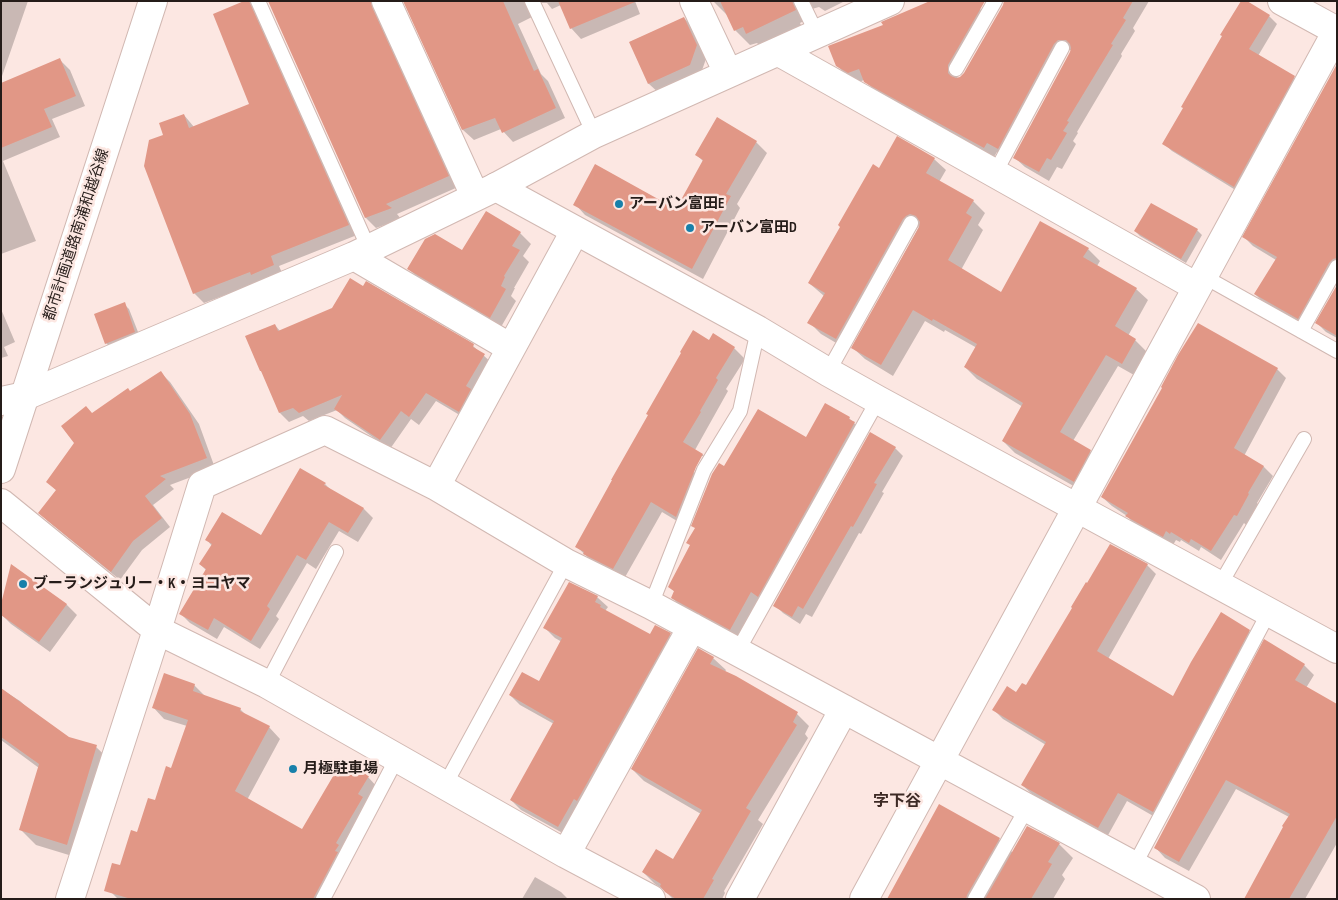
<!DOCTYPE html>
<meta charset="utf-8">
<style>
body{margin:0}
#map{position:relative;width:1338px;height:900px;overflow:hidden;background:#fce7e2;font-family:"Sofia Sans Condensed",sans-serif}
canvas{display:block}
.frame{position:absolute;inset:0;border:2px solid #251c19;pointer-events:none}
</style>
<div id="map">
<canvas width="1338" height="900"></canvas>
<div class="frame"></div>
</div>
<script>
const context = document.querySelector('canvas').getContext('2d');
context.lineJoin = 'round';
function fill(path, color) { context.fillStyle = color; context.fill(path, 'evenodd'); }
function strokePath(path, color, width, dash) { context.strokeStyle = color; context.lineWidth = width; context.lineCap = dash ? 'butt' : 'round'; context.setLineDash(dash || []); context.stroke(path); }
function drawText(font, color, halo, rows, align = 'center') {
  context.font = font + ' "Sofia Sans Condensed","Noto Sans JP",sans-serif'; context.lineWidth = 5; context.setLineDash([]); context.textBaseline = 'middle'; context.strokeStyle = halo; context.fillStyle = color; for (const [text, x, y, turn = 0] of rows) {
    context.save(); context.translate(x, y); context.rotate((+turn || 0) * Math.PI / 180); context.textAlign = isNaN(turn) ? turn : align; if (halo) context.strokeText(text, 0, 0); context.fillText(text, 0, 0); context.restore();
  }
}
fill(new Path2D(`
 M1 1H28L1 79Z
 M247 1H250L259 10 357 235 279 266 283 275 260 282 204 303 194 293 165 136 184 115 194 127 251 104Z
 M269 1H385L458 187 397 214 401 219 376 228 366 218Z
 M405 1H635L640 14 581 39 571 28 561 5 552 9 547 3H540L534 16 518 24 541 74 548 81 565 118 513 142 501 129 474 140 463 130Z
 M713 1H845L825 11 819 7 812 9 809 12 808 19 800 23 803 29 762 48 757 43 750 45 735 30 729 17Z
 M1007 1H1149L1133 28 1135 31 1121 54 1122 56 1077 132 1078 133 1073 141 1076 144 1062 169 1057 167 1049 181 1025 167 1015 158 1072 50H1068L1008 158 997 152 994 157 961 138V139L876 92 864 80 859 82 848 76 837 66 980 9 990 19 958 75 957 79 961 78 965 74Z
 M1269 16 1277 24 1258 56 1294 77 1302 85 1242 194 1172 151 1164 144 1184 108Z
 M684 18 695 29 707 56 700 76 660 94 649 84 630 42Z
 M60 60 70 70 85 106 52 119 60 137 3 161 36 241 1 254V84Z
 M1337 67V275L1307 327 1265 304 1255 294 1276 260 1253 246 1244 237Z
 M756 142 767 153 737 204 740 208 703 279 585 215 575 204 677 210 703 161 697 155Z
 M934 159 946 170 939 182 973 201 985 213 978 225 983 230 961 270 1002 293 1088 249 1100 261 1097 266 1136 289 1148 300 1128 336 1135 340 1147 352 1134 375 1118 366 1073 441 1090 451 1102 463 1086 493 1015 453 1003 441 1023 407 977 379 965 367 977 348 945 330 944 332 925 321 893 376 865 359 853 348 920 225 915 231 848 350 821 334 809 322 824 296 809 283 879 169Z
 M1197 230 1202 235 1186 263 1140 236 1135 231Z
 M520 233 531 244 523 256 529 262 514 288H515L511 296 516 301 501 327 419 279 409 269Z
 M1337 288V338L1326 332 1317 323Z
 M124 304 129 309 140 337 111 348 106 343Z
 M1 309 15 342 4 347 8 356 1 358Z
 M275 325 280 331 473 346 493 364 468 420 436 401 419 425 411 419 390 449 345 418 337 410 309 421 303 416 289 422 280 413 264 374 261 371Z
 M714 335 734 348 745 359 726 389 728 391 695 450 703 455 713 466 687 527 662 512 624 579 596 565 577 547ZM701 456H704L694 473 692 472Z
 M1277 369 1286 378 1244 456 1264 467 1273 476 1257 503 1258 504 1246 525 1244 523 1221 560 1201 547 1199 551 1181 540 1180 542 1176 540 1173 545 1136 526 1127 516 1112 506 1102 497Z
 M161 373 170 382 199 424 215 468 170 485 174 489 153 505 170 527 142 550 120 580 49 522 40 513 57 491 48 482 76 443 92 414 131 393Z
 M849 418 864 433 740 639 682 607 672 598 675 592 669 587 691 546 725 468 806 439Z
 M871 433 895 448 903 456 882 492 884 493 861 534 859 533 812 617 806 614 800 624 783 613 775 605Z
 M325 484 332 491 364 509 373 518 358 542 339 531 316 569 307 563 276 616 279 619 260 649 224 627 217 639 190 623 181 614 206 570 200 564 212 546 207 540 261 537Z
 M1147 565 1156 574 1108 659 1173 698 1249 631 1258 640 1162 821 1127 801 1107 837 1032 794 1022 785 1046 745 1003 719 994 710 1026 687Z
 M569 583 597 597 608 607 605 611 651 636 670 634 680 644 568 836 521 810 511 800 554 724 520 705 510 695 539 683 562 642 555 638 545 628Z
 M66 604 77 615 50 652 11 624 1 614Z
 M713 658 726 670 725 672 736 677 797 714 809 726 805 734 808 738 758 820 763 824 724 891 725 893 722 899H673L664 890 655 884 643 872 674 861 701 814 644 781 632 769Z
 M1304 665 1314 675 1306 688 1337 706V843L1305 899H1245L1289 817 1236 789 1189 871 1165 858 1155 847Z
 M194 685 206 697 240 709 246 715 269 727 280 739 247 800 303 831 368 777 379 789 328 899H118L112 893 137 833 156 802 172 769 187 726 164 719 153 707Z
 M1 689 20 701 30 710 68 738 96 747 112 762 82 859 36 845 20 829 39 768 1 740Z
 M999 839 1013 853 1059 844 1073 858 1062 875 1065 879 1053 899H888Z
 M535 877 561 892 568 899H522Z`), '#0003');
fill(new Path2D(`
 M244 1H249L349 225 271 256 274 265 251 275 250 272 193 294 144 166 149 140 163 135 159 123 184 114 189 128 249 104 213 14Z
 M268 1H371L372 7 449 176 386 204 392 208 365 218Z
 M403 1H503L534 71 538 69 556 108 502 133 495 118 462 130Z
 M558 1H634L635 2 570 29Z
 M720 1H792L796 10 746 34 743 27 734 31Z
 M930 1H985L948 65V73L951 76 956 78 960 77 964 73 1003 5 1004 1H1133L1123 18 1126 20 1111 44 1113 45 1067 121 1069 122 1063 131 1067 133 1051 160 1047 158 1039 172 1013 158 1070 52 1071 48 1070 44 1066 40H1058L1054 44 998 149 987 143 984 148 869 85 864 82 859 69 848 73 836 66 828 46 883 25 881 22Z
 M1241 1H1247L1270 15 1249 49 1295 76 1234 187 1162 144 1183 108 1181 107 1222 36 1220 35Z
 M684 17 697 45 690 65 648 84 629 42Z
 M60 58 76 96 44 109 52 127 1 148V83Z
 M1337 64V258L1333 259 1329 263 1298 319 1254 294 1277 257 1242 237Z
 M717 117 757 141 726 194 731 196 692 269 573 205 595 164 676 209 703 160 695 155Z
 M897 136 935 158 926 173 974 200 966 213 972 217 948 260 1001 292 1040 221 1089 248 1083 257 1137 288 1115 326 1136 339 1122 364 1106 355 1060 432 1091 450 1074 482 1002 441 1023 403 964 367 977 344 933 319 932 321 913 310 881 365 851 348 919 227 920 222 916 216 910 214 906 216 903 219 836 339 807 323 825 293 808 283 840 227 838 225 873 164 879 168Z
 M1151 203 1198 229 1181 259 1134 231Z
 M486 211 521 232 512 246 520 250 504 276 505 277 501 286 506 289 490 318 407 269 425 239 435 234 462 250Z
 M350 278 363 286 366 281 474 344 473 347 485 354 466 386 471 389 459 412 426 393 409 417 401 411 380 440 334 409 342 395 299 413 293 408 279 413 261 371H260L245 336 275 324 278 331 332 308Z
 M1337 285V336L1315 323Z
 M125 302 135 332 105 344 94 314Z
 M1198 323 1278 368 1234 448 1264 466 1248 493 1249 494 1237 516 1234 515 1211 551 1191 539 1189 543 1171 532 1170 534 1166 531 1163 537 1125 516 1128 513 1101 497 1162 388 1161 387 1178 355Z
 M693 330 709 340 713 333 735 347 716 378 718 380 700 411 701 412 683 442 703 454 696 467 676 517 651 502 613 569 583 554 584 552 575 547 612 480H611L648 415 646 414 681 353 680 352Z
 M161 371 190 414 207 458 160 476 166 479 145 496 162 518 133 541 111 572 38 513 56 490 46 482 74 443 61 426 86 406 92 413 128 388 130 391Z
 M825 403 850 417 849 419 855 422 758 597 751 592 730 630 671 598 674 591 668 587 690 545 686 543 695 528 691 526 712 474 719 463 724 466 758 409 806 437Z
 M870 432 896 447 874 483 877 484 853 527 851 526 803 609 798 606 792 617 773 606Z
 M300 468 326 483 324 485 364 508 348 533 329 522 306 560 297 555 267 606 270 609 251 641 214 618 208 630 179 614 206 569 199 564 212 544 205 540 222 512 261 535Z
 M1110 544 1148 564 1097 651 1173 696 1191 662 1221 612 1250 630 1153 812 1118 793 1098 828 1021 785 1046 742 992 710 1007 686 1016 692 1022 683 1026 685 1072 608 1071 607 1086 582 1087 583Z
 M11 564 67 604 39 642 1 615V604Z
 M569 582 598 596 595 602 601 605 600 607 650 634 655 625 671 633 577 801 574 799 558 827 510 800 554 721 509 695 522 672 539 681 562 638 543 628Z
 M1264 639 1305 664 1295 680 1337 704V816L1289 899H1244L1283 827 1282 826 1290 814 1226 780 1179 862 1154 848Z
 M698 648 714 657 710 664 736 676 798 712 793 722 797 725 746 808 751 811 712 879 714 880 703 899H676L665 892 660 886 661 884 642 872 656 849 673 859 702 810 631 769Z
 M164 673 195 684 193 691 241 708 240 711 270 726 235 791 302 829 342 761 369 776 358 794 363 797 336 843 339 845 335 851 338 852 313 899H131L104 891 112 863 120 865 131 830 137 832 148 798 155 800 166 766 171 768 188 720 152 708Z
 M1 688 69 737 97 745 67 845 19 830 39 764 1 737Z
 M939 804 1000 838 967 895 966 899H887Z
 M1027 826 1060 843 1048 862 1052 864 1031 899H985Z`), '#e19786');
const lane = new Path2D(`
 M258 1 369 249
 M532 1 594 134
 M801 1 817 34
 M956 69 995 1
 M995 173 1062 48
 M1203 276 1337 351
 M1301 331 1337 267
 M828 372 911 223
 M1220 585 1304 439
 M651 605 704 470 740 411 758 330
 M737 652 878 400
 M267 684 336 552
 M445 785 566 563
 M1134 866 1269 612
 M323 899 397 758
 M975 899 1027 808`);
const street = new Path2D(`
 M386 1 475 196
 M694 1 728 73
 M1282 1 1337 31
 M779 52 1197 287
 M354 256 511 348
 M1 401 25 396 354 256 496 187 594 134 890 1
 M436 486 575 231
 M1 503 157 630 267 684 566 854 651 899
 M566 854 692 627
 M70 899 157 630 202 485 325 430 436 486 566 563 651 605 1196 899
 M740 899 844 709
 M864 899 1337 31`);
const secondary = new Path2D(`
 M496 187 758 330 828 372 878 400 1337 649
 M1 469 153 1`);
strokePath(lane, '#d1b8b2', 16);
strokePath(street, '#d1b8b2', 30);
strokePath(secondary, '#d1b8b2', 30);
strokePath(lane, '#fff', 14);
strokePath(street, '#fff', 28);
strokePath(secondary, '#fff', 28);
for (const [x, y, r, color] of [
 [619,204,5,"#1880aa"],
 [690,228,5,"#1880aa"],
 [23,584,5,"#1880aa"],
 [293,769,5,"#1880aa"]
]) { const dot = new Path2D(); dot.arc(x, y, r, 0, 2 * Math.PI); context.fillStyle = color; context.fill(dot); strokePath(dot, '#fce7e2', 2); }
drawText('bold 15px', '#251c19', '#fce7e2', [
 ["アーバン富田E",629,204],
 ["アーバン富田D",700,228],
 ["ブーランジュリー・K・ヨコヤマ",33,584],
 ["月極駐車場",303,769]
], 'left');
drawText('15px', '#251c19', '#fce7e2', [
 ["都市計画道路南浦和越谷線",77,235,-72]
]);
drawText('bold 16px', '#3d2a25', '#fce7e2', [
 ["字下谷",897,802]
]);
</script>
